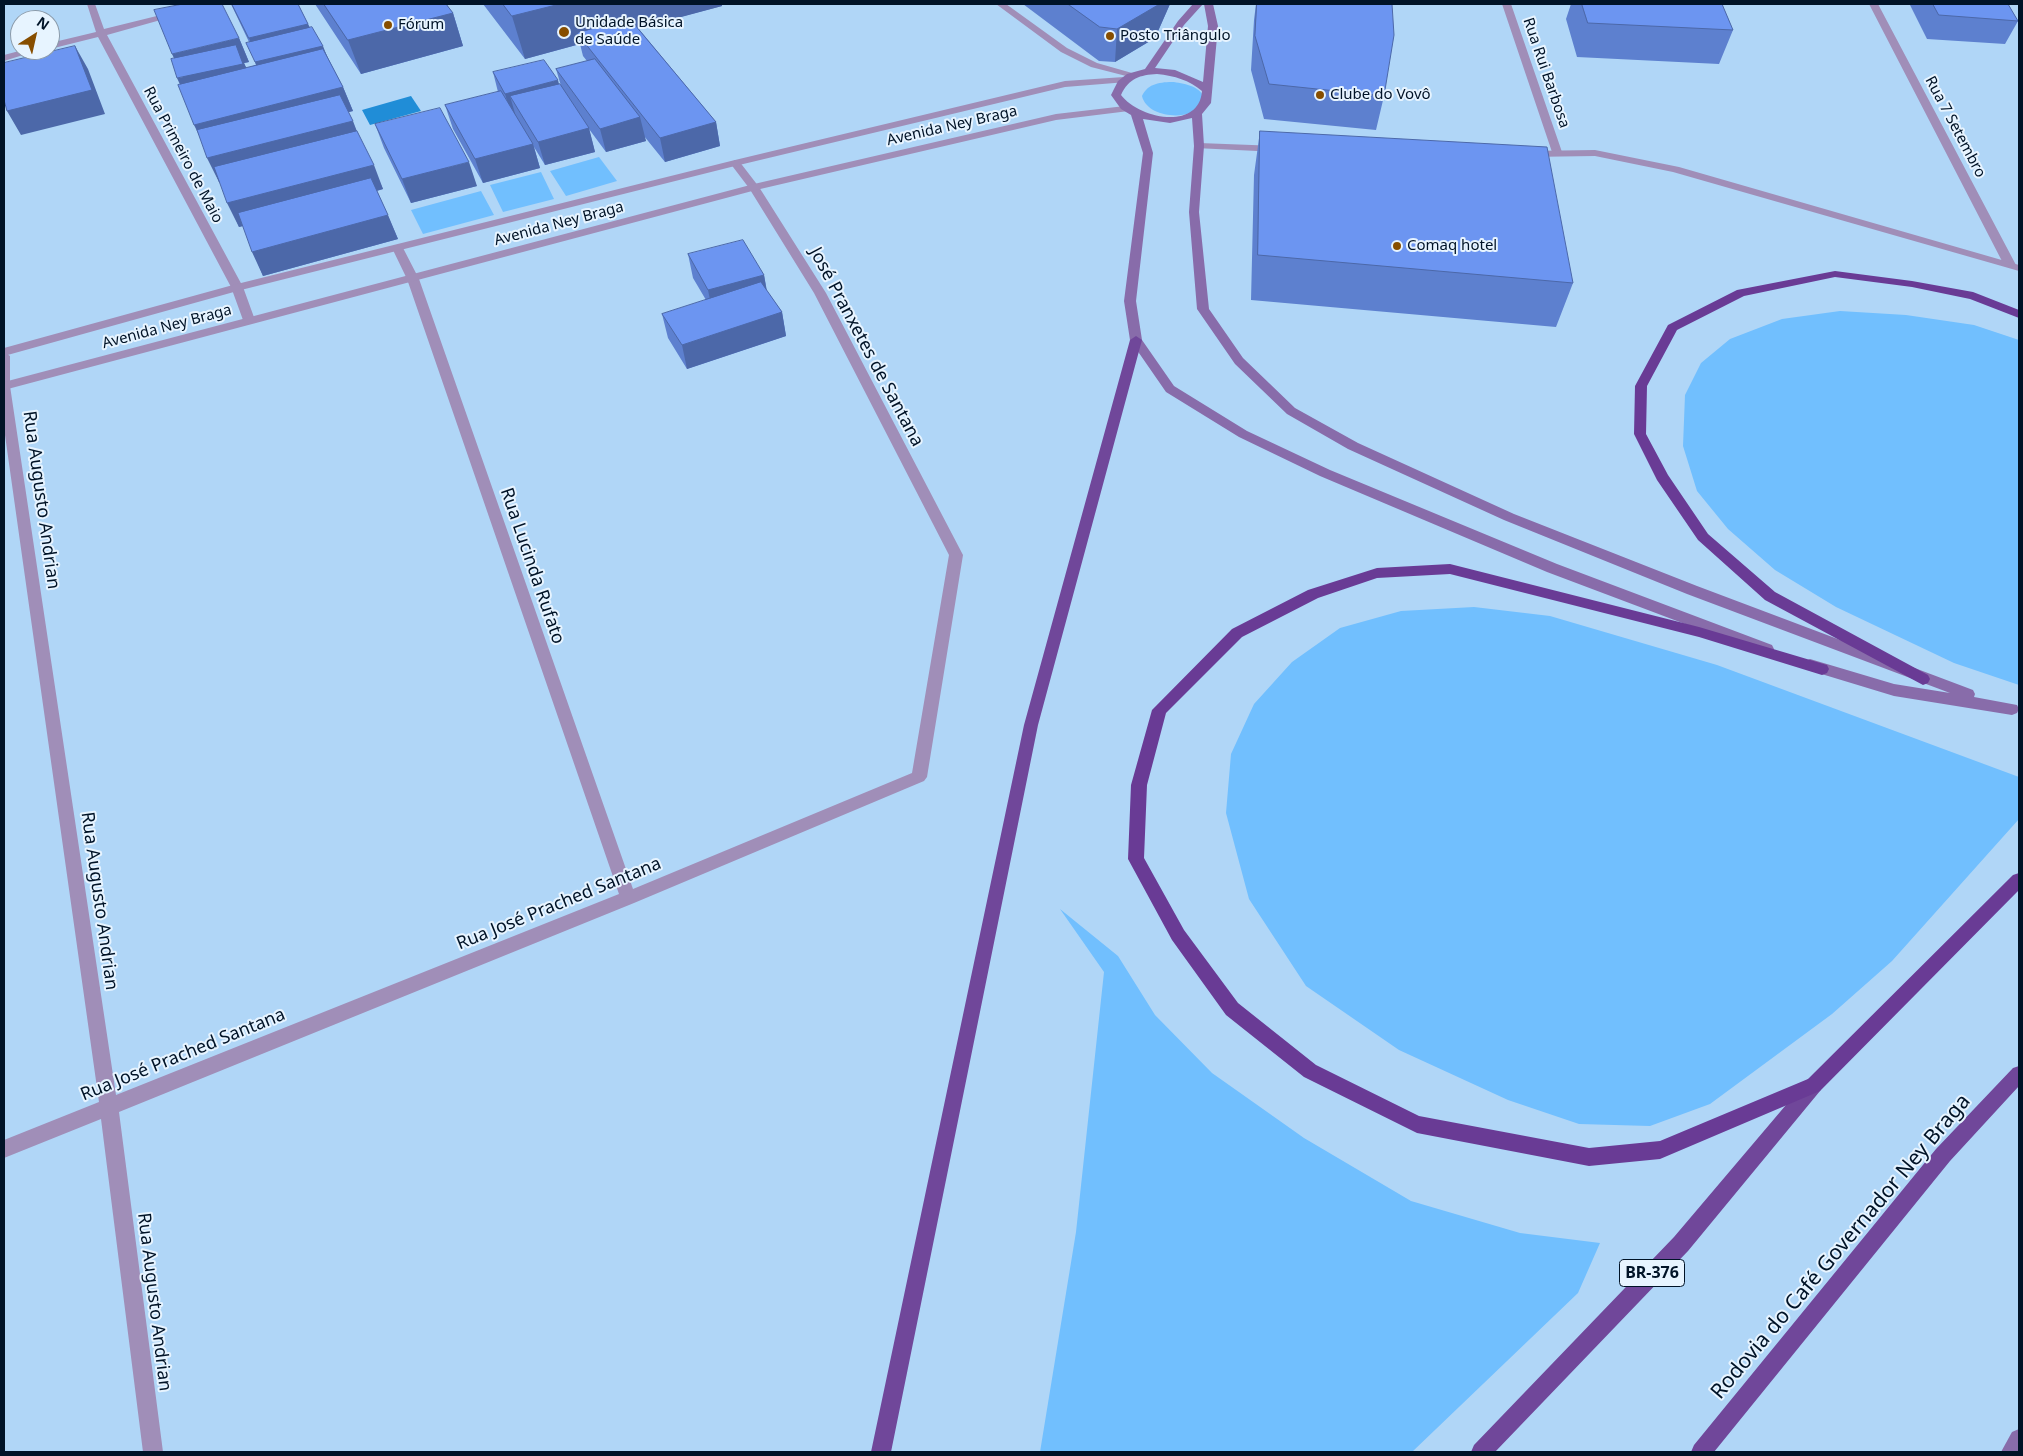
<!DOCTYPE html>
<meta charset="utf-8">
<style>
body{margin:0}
#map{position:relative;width:2023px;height:1456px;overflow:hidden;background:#b0d6f7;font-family:"Noto Sans",sans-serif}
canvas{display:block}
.frame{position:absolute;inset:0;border:5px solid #001327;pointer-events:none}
.north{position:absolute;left:10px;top:10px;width:50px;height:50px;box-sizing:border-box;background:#e7f4ff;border:1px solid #8b9aa9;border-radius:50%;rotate:35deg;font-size:14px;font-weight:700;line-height:20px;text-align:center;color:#001327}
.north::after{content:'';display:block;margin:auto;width:18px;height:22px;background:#874e00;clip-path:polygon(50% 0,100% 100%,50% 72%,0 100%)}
</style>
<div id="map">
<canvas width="2023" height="1456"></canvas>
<div class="frame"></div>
<div class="north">N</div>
</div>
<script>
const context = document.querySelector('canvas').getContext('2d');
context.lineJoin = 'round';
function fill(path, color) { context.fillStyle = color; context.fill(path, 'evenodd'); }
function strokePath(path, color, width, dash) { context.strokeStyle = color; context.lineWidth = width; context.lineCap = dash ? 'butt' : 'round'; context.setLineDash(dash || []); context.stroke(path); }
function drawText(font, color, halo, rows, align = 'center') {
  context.font = font + ' "Noto Sans",sans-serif'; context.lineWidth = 4; context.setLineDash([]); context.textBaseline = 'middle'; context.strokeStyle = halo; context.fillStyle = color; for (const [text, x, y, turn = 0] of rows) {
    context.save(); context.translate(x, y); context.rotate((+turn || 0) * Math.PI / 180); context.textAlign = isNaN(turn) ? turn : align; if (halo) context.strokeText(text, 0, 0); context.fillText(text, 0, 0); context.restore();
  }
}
fill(new Path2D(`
 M1174 82C1186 84 1201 86 1205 100 1200 104 1195 111 1190 113 1175 119 1146 114 1142 96 1148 83 1161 82 1174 82Z
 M599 157 617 181 566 196 550 171Z
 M541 172 554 199 503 212 490 185Z
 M481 191 494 215 423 234 411 210Z
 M1840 311 1906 315 1974 325 2019 340V685L1954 663 1836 607 1775 570 1728 529 1697 491 1683 446 1685 395 1701 363 1730 339 1782 319Z
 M1474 607 1550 616 1717 665 2019 777V819L1892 961 1832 1014 1710 1104 1650 1126 1579 1124 1508 1100 1399 1050 1306 986 1249 899 1226 813 1231 754 1254 704 1292 662 1340 628 1401 611Z
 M1060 909 1118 956 1155 1015 1212 1073 1304 1138 1411 1201 1520 1233 1600 1243 1578 1293 1412 1452H1040L1076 1232 1104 972Z`), '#71bffe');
fill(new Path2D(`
 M411 96 421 111 370 125 362 110Z`), '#208dd7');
fill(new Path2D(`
 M87 4H95L104 29 177 11 182 14 107 35 243 287 255 320 253 323H245L243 320 231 287 98 37 50 49V43L96 32Z
 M1502 4H1511L1562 152 1561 154 1557 155 1552 152Z
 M1869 4H1878L2016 265 2014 267 2010 268 2004 265Z
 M23 50H39L4 61V55Z
 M735 160 739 161 759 187 826 293 963 555 927 777 924 781 634 903 119 1112 163 1452H143L101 1119 4 1158V1140L99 1102 4 428V352L10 356V386L116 1095 619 894 407 279 392 248 394 246H402L419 279 633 889 912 773 949 555 814 293 749 188 730 163Z`), '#a08eb8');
fill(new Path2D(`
 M996 4H1006L1067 48 1097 63 1139 75 1134 78 1091 67 1061 52Z
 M1124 77 1129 80 1127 82 1065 87 735 166 241 290 4 356V348L233 285 735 160 1065 81Z
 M1125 106 1129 107V111L1056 120 756 190 4 390V382L754 184 1056 114Z
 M1199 143 1278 146 1283 149 1278 152 1195 148V144Z
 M1595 150 1679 167 2019 265V271L1673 172 1595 156 1528 157 1523 154 1528 151Z`), '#a08eb8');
fill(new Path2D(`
 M1193 4H1203L1184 25 1155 68 1175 70 1203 82 1208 26 1204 4H1213L1218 26 1211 103 1202 114 1204 146 1199 212 1209 309 1243 358 1295 408 1358 443 1514 514 1697 586 1973 690 1975 694 1974 697 2017 705 2019 709 2017 713 2012 715 1894 696 1805 669 1803 665 1805 661 1810 659 1894 684 1950 693 1687 594 1504 520 1348 449 1287 414 1235 364 1197 309 1189 212 1194 146 1192 118 1170 123 1143 119 1153 153 1136 301 1142 340 1174 386 1247 431 1330 470 1557 564 1772 645 1774 649 1772 653H1762L1547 572 1320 476 1239 437 1166 392 1130 340 1124 301 1143 153 1131 115 1121 109 1111 95 1118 81 1127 74 1145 69 1178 21ZM1157 74C1175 76 1189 80 1202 91 1199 131 1139 119 1121 95 1129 78 1140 75 1157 74Z
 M2019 1429V1452H2001L2012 1432Z`), '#886caa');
fill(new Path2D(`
 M1136 336 1142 340 1038 725 891 1452H871L1024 725 1130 340Z
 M2019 1066V1086L1950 1161 1714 1452H1691L1694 1445 1936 1149 2013 1068Z
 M1814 1077 1820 1079 1823 1085 1820 1091 1688 1251 1495 1452H1471L1474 1445 1674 1237 1808 1079Z`), '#70479a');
fill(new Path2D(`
 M1835 271 1912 281 1973 292 2019 310V318L1970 299 1912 287 1835 277 1744 296 1677 330 1647 386 1646 434 1668 475 1708 534 1775 592 1928 675 1930 679 1928 683 1923 685 1765 600 1698 540 1657 480 1634 434 1635 386 1668 325 1737 290Z
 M1450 564 1699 627 1827 665 1829 669 1827 673 1822 675 1699 637 1450 574 1377 578 1318 598 1242 637 1166 713 1147 785 1144 858 1184 930 1238 1003 1316 1065 1419 1116 1589 1148 1660 1141 1808 1079 2013 875 2019 873V890L1820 1091 1660 1159 1589 1166 1417 1133 1304 1077 1226 1015 1172 940 1128 859 1131 785 1152 710 1232 629 1308 590 1377 568Z`), '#693b95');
fill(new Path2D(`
 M231 4H298L310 28 325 52 343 87 353 111 348 112 383 189 377 191 398 239 263 276 243 226 239 227 220 182H219L197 130 180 84 239 38 249 62 244 63 246 68 256 65 249 42Z
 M315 4H446L453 13 463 46 361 74Z
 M483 4H722V6L638 28 716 122 720 146 665 162 644 136 646 141 606 152 589 129 595 152 545 165 534 147 540 168 483 183 453 129 445 105 498 92 493 72 559 84 561 86 556 69 587 61 583 56 580 44 525 59Z
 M1023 4H1170L1155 38 1115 62 1099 61Z
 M1256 4H1392L1384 96 1376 130 1264 119 1251 70 1254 20Z
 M1571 4H1722L1733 30 1719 64 1577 57 1566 19Z
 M1910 4H2008L2018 21 2005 44 1927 39 1910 5Z
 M375 124 477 186 411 203 384 148Z
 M1260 131 1573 283 1556 327 1251 300 1254 175Z
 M688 254 764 275 767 291 782 312 786 336 687 369 668 338 662 314 706 300 693 278Z`), '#5d80cf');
fill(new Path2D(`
 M560 4H722V6L585 43 577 33 580 44 525 59 512 16Z
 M1159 4H1170L1155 38 1115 62 1117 29Z
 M453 13 463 46 361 74 348 40Z
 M308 24 318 47 323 46 332 69 265 86 255 62 258 61 249 38Z
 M239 38 249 62 244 63 247 69 188 102 177 78 183 77 172 54Z
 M75 46 88 69 105 114 21 135 7 111Z
 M558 80 564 104 510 96 516 117 512 118 505 94Z
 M343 87 353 111 206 149 194 125Z
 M640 117 646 141 606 152 600 129Z
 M353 121 362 145 219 182 207 158Z
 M716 122 720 146 665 162 660 138Z
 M589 128 595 152 545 165 538 142Z
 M533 144 540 168 483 183 475 159Z
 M469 162 477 186 411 203 402 179Z
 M374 165 383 189 239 227 227 203Z
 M388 215 398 239 263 276 252 252Z
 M764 275 768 299 713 314 708 290Z
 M782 312 786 336 687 369 682 345Z`), '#4c68a9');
const building = new Path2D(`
 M183 4H222L239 38 172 54 154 10Z
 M232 4H298L308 24 249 38Z
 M324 4H446L453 13 348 40Z
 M503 4H560L512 16Z
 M1068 4H1159L1158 5 1117 29 1100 27Z
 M1257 4H1392L1394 35 1384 96 1269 84 1255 36Z
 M1582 4H1722L1733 30 1588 23Z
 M1933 4H2008L2018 21 1939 15Z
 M630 19 716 122 660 138 577 33Z
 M312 27 323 46 255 62 246 43Z
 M236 45 243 64 177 78 171 59Z
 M75 46 92 90 7 111 4 100V63Z
 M323 49 343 87 194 125 178 85Z
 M595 59 640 117 600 129 556 69Z
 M544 60 558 80 505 94 493 72Z
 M560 84 589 128 538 142 510 96Z
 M501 91 533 144 475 159 445 105Z
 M340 95 353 121 207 158 197 130Z
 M440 108 469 162 402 179 375 124Z
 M357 131 374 165 227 203 214 167Z
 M1260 131 1547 147 1573 283 1258 255Z
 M371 178 388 215 252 252 238 213Z
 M743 240 764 275 708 290 688 254Z
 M761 282 782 312 682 345 662 314Z`);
fill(building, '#6c95f1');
strokePath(building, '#4c68a9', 1);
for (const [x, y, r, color] of [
 [388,25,5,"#874e00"],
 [564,32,6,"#874e00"],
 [1110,36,5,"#874e00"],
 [1320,95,5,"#874e00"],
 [1397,246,5,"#874e00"]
]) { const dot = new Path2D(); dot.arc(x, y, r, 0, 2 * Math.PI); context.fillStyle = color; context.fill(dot); strokePath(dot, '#e7f4ff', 2); }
drawText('15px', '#001327', '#e7f4ff', [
 ["Unidade Básica",575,23],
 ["de Saúde",575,40],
 ["Fórum",398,25],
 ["Posto Triângulo",1120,36],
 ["Clube do Vovô",1330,95],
 ["Comaq hotel",1407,246]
], 'left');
drawText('15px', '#001327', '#e7f4ff', [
 ["Rua Rui Barbosa",1546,73,71],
 ["Avenida Ney Braga",952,126,-13],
 ["Rua 7 Setembro",1955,127,62],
 ["Rua Primeiro de Maio",183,155,62],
 ["Avenida Ney Braga",559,224,-15],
 ["Avenida Ney Braga",167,327,-15]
]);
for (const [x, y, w] of [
 [1652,1273,65]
]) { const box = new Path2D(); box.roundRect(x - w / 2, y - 13.5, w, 27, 4); context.fillStyle = '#e7f4ff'; context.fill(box); strokePath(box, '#001327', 1); }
drawText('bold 16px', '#001327', null, [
 ["BR-376",1652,1273]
]);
drawText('18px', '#001327', '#e7f4ff', [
 ["José Pranxetes de Santana",866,347,62],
 ["Rua Augusto Andrian",41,500,82],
 ["Rua Lucinda Rufato",532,566,71],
 ["Rua Augusto Andrian",99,901,82],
 ["Rua José Prached Santana",559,904,-22],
 ["Rua José Prached Santana",183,1055,-22],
 ["Rua Augusto Andrian",154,1302,83]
]);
drawText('21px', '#001327', '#e7f4ff', [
 ["Rodovia do Café Governador Ney Braga",1841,1247,-50]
]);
</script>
